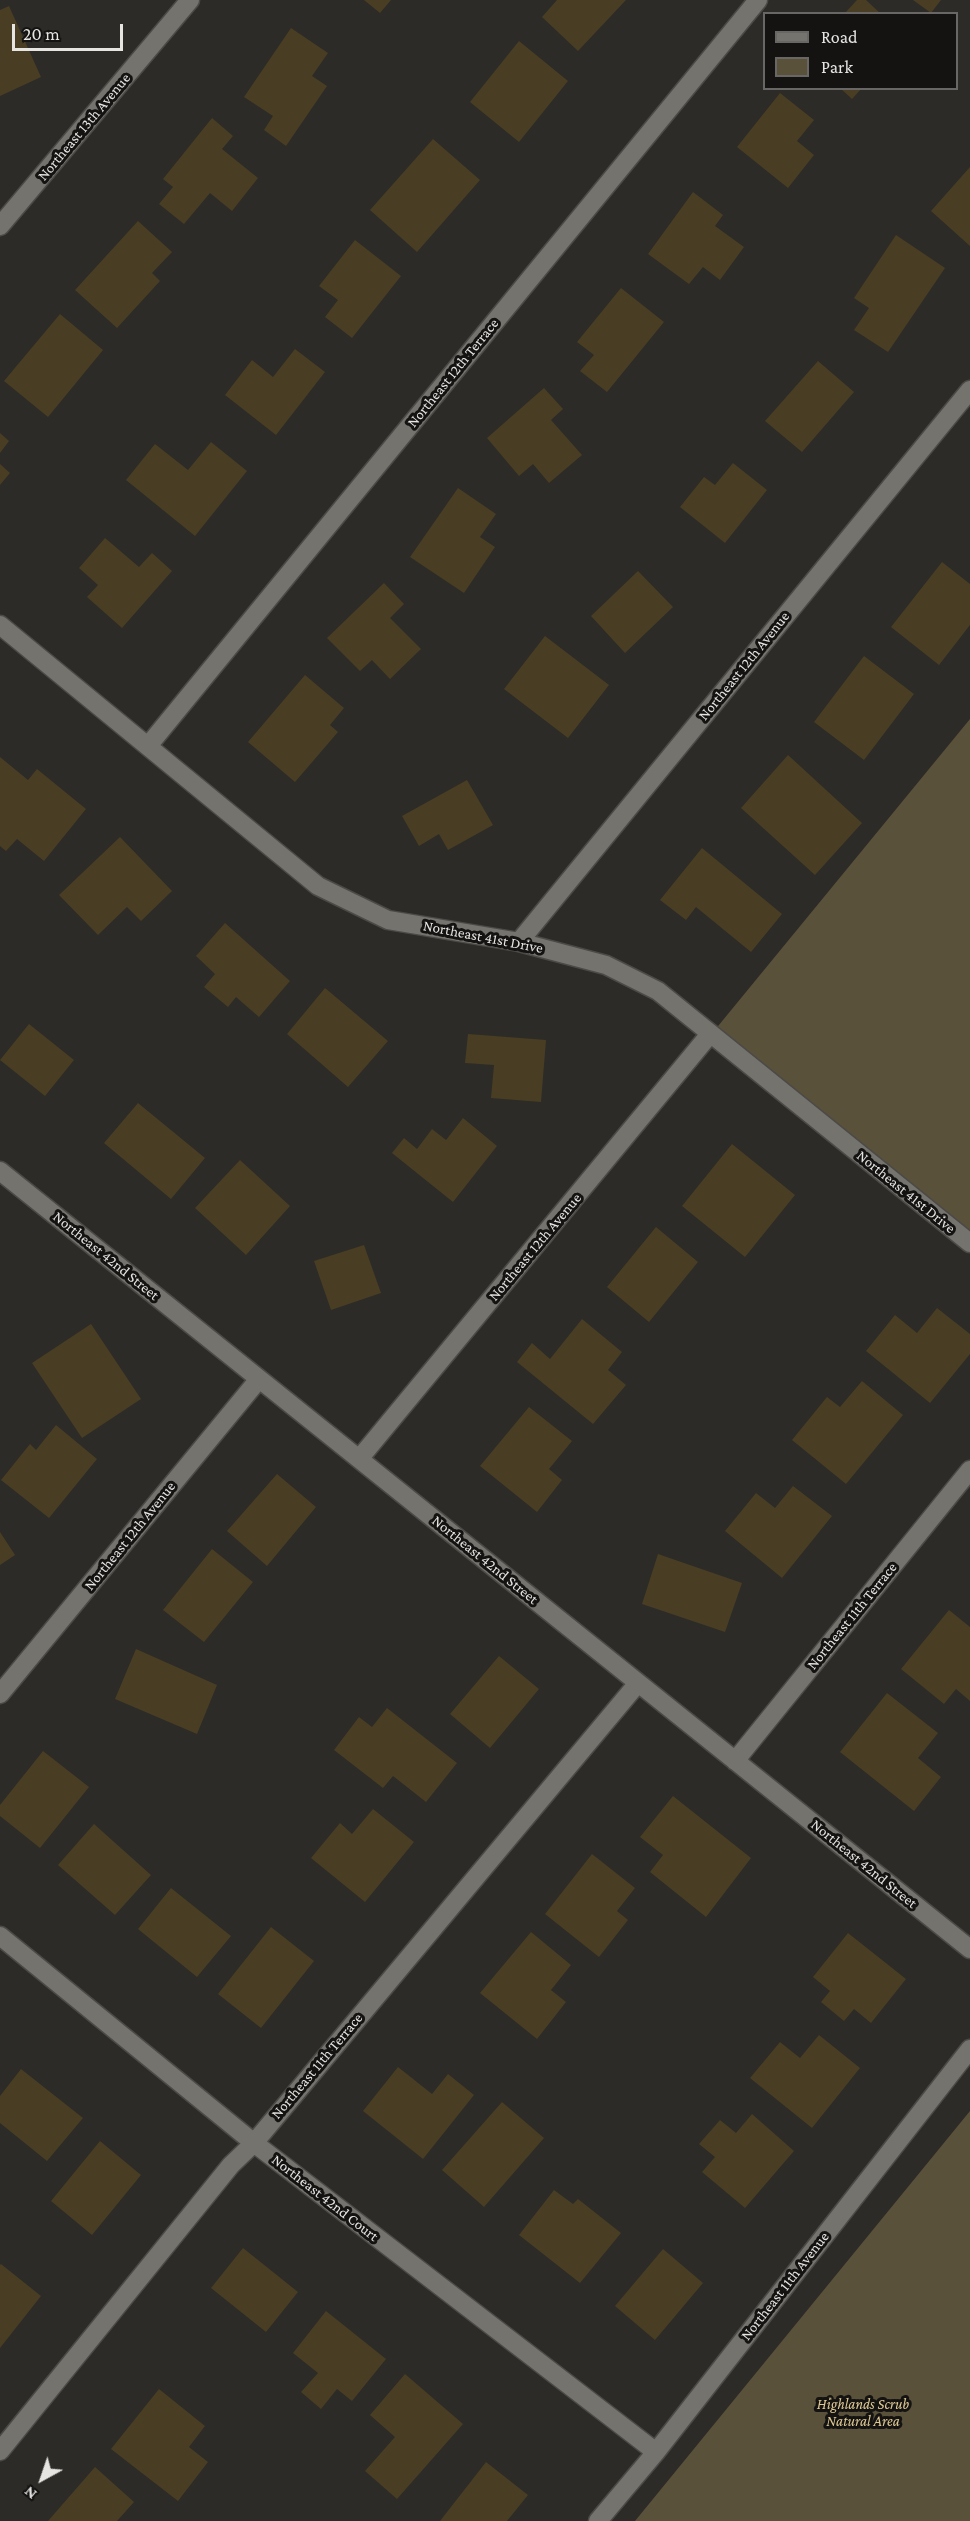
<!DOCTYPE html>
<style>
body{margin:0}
#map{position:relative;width:970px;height:2521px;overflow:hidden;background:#2c2b27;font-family:"Crimson Pro",serif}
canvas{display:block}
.legend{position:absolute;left:763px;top:12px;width:195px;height:78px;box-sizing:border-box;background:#141312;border:2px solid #686765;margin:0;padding:8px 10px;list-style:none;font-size:18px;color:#e6e5e2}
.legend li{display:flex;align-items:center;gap:12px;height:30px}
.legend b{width:30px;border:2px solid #686765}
.north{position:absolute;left:12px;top:2449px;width:60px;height:60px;-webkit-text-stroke:4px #141312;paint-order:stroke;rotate:220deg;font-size:16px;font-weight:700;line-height:24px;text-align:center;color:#e6e5e2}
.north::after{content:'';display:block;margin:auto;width:21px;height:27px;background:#e6e5e2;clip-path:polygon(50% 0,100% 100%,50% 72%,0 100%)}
.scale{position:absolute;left:12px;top:24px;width:111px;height:27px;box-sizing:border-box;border:3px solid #e6e5e2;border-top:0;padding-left:8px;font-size:18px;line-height:21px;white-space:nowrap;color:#e6e5e2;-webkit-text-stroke:4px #141312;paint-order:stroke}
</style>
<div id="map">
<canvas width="970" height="2521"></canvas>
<ul class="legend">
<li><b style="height:8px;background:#74736e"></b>Road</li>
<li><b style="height:16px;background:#5a513b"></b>Park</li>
</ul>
<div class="north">N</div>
<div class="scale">20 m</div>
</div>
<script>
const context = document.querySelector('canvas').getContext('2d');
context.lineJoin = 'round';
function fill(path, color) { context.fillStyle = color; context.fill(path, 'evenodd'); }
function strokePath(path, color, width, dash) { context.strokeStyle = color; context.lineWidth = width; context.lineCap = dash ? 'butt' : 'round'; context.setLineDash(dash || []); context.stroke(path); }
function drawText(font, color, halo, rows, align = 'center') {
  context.font = font + ' "Crimson Pro",serif'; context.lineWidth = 6; context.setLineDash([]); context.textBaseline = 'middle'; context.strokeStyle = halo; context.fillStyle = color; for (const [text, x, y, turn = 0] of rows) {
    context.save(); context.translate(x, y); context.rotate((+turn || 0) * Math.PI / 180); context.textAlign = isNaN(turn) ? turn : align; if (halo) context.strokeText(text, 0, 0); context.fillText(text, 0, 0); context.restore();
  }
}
fill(new Path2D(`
 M970 719V1235L714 1031Z
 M970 2111V2521H635Z`), '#5a513b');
fill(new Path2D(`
 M364 0H391L380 13Z
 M557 0H626L578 51 542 17Z
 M857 0H866L881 14H844Z
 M913 0H941L931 13Z
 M9 6 41 77 0 96V10Z
 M291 28 328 53 312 76 327 86 286 146 264 130 273 116 244 97Z
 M519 41 568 81 519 142 470 102Z
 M840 88H862L852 99Z
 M780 93 814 120 797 141 814 155 788 188 737 147Z
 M212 118 233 136 222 149 258 178 232 211 210 193 184 224 159 204 173 187 163 179Z
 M433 139 480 180 417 252 370 210Z
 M970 167V246L931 211Z
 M693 192 723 215 715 226 744 247 720 280 703 267 689 284 648 254Z
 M138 221 172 252 152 273 160 281 117 328 75 290Z
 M896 235 945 268 888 352 854 330 869 308 854 298Z
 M355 240 401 276 352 338 325 317 338 300 319 286Z
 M621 288 664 322 607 392 580 371 594 355 577 342Z
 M60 314 103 350 48 417 4 381Z
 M295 349 325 372 276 435 225 395 252 360 273 377Z
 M818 361 854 392 802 452 765 421Z
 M544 388 563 409 551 420 582 455 549 483 533 464 519 476 487 438Z
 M0 433 9 441 0 453Z
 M211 442 247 471 195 536 126 480 155 444 188 470Z
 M733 463 767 490 725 543 680 507 704 477 715 485Z
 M0 464 10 473 0 485Z
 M458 488 496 514 480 537 495 547 464 593 410 557Z
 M105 538 139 567 152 553 172 571 122 628 87 597 98 585 79 568Z
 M942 562 970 584V625L939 665 891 627Z
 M638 571 673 607 625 653 591 616Z
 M384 583 404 604 390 618 421 649 390 679 372 660 360 671 327 638Z
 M545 636 609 685 568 738 504 689Z
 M864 656 914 694 864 760 814 722Z
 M305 675 344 708 330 725 338 732 295 782 248 742Z
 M788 755 862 823 815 875 741 808Z
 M0 757 28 780 37 769 86 809 44 861 17 839 6 851 0 846Z
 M467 780 493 825 448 850 439 834 419 846 402 816Z
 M120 837 172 891 141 921 127 907 98 935 59 895Z
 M702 848 782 914 751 952 696 907 686 920 660 900Z
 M225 923 290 981 259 1017 236 997 228 1007 204 987 215 974 196 956Z
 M325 988 388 1041 348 1087 287 1034Z
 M29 1024 74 1060 45 1096 0 1060Z
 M468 1034 546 1040 541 1102 491 1098 494 1065 465 1063Z
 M138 1103 205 1158 171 1199 104 1143Z
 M463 1118 497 1146 453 1202 392 1153 404 1138 417 1149 432 1129 446 1140Z
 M732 1144 795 1195 745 1257 682 1206Z
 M240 1160 290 1206 246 1255 195 1208Z
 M656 1227 698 1262 649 1322 607 1287Z
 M364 1245 381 1293 331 1310 314 1261Z
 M937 1308 970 1334V1354L930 1403 866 1351 895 1315 917 1333Z
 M582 1319 622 1352 608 1370 626 1385 593 1424 517 1362 532 1343 550 1359Z
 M91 1324 141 1399 82 1438 32 1363Z
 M862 1381 903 1415 846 1484 792 1440 827 1397 840 1407Z
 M529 1407 572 1441 549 1469 562 1480 537 1512 480 1466Z
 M56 1425 97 1459 49 1518 1 1480 30 1444 36 1450Z
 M277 1474 316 1507 267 1566 227 1531Z
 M793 1486 832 1516 782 1578 725 1531 756 1493 775 1508Z
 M0 1532 15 1555 0 1565Z
 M212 1549 253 1582 204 1642 163 1610Z
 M658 1554 742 1583 725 1632 642 1604Z
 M949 1610 970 1627V1701L956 1689 944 1704 901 1669Z
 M136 1649 217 1685 197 1734 115 1699Z
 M499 1656 539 1689 490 1748 450 1714Z
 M887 1693 938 1733 918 1758 941 1777 914 1811 840 1752Z
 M387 1708 457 1763 426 1802 393 1776 383 1788 334 1750 359 1717 372 1727Z
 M43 1751 89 1787 40 1848 0 1816V1805Z
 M673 1796 751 1858 706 1917 650 1872 663 1855 640 1837Z
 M373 1809 414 1842 365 1902 311 1858 340 1823 352 1834Z
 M94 1824 151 1875 115 1915 58 1865Z
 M592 1854 635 1888 617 1911 628 1920 599 1957 545 1914Z
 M171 1888 231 1936 197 1977 138 1929Z
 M271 1927 314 1961 261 2028 218 1994Z
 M531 1932 571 1965 551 1990 566 2002 537 2039 480 1993Z
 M848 1933 906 1979 871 2023 854 2009 844 2021 821 2002 830 1991 813 1977Z
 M819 2035 860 2068 812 2128 750 2078 780 2042 800 2058Z
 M398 2067 432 2094 448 2074 474 2095 423 2159 363 2111Z
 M21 2069 83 2118 47 2161 0 2123V2096Z
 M502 2102 544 2138 484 2207 442 2170Z
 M752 2114 794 2151 745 2208 702 2172 715 2157 699 2144 720 2120 736 2133Z
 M100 2141 141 2175 92 2235 51 2201Z
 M554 2190 573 2204 578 2199 621 2233 580 2283 519 2235Z
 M243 2248 298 2292 266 2332 211 2288Z
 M663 2249 703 2283 655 2340 615 2306Z
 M1 2264 41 2296 0 2348V2265Z
 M326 2311 386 2359 352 2401 337 2389 321 2409 301 2392 318 2373 293 2353Z
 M405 2374 463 2424 397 2499 365 2471 395 2437 370 2415Z
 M159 2389 205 2426 189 2447 208 2462 178 2501 111 2449Z
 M486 2462 528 2495 507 2521H440Z
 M95 2467 134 2502 117 2521H48Z`), '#493e23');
const minor = new Path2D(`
 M0 226 190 0
 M0 625 318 886 388 920 519 942 606 965 658 991 970 1243
 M148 746 758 0
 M519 942 970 390
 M0 1171 970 1949
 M359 1459 710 1034
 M0 1694 259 1379
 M735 1761 970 1470
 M0 1936 254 2143 656 2452
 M0 2451 231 2165 254 2143 638 1683
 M598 2521 656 2452 970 2049`);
strokePath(minor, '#4b4a47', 21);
strokePath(minor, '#74736e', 18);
drawText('15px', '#e6e5e2', '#141312', [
 ["Northeast 13th Avenue",84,127,-50],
 ["Northeast 12th Terrace",453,373,-51],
 ["Northeast 12th Avenue",744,666,-51],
 ["Northeast 41st Drive",483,937,11],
 ["Northeast 41st Drive",906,1192,39],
 ["Northeast 12th Avenue",535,1247,-50],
 ["Northeast 42nd Street",106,1256,39],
 ["Northeast 12th Avenue",130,1536,-51],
 ["Northeast 42nd Street",485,1560,39],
 ["Northeast 11th Terrace",852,1616,-51],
 ["Northeast 42nd Street",864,1864,39],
 ["Northeast 11th Terrace",317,2066,-50],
 ["Northeast 42nd Court",325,2198,38],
 ["Northeast 11th Avenue",785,2286,-52]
]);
drawText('italic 15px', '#e0ca94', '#141312', [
 ["Highlands Scrub",863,2404],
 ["Natural Area",863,2421]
]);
</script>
